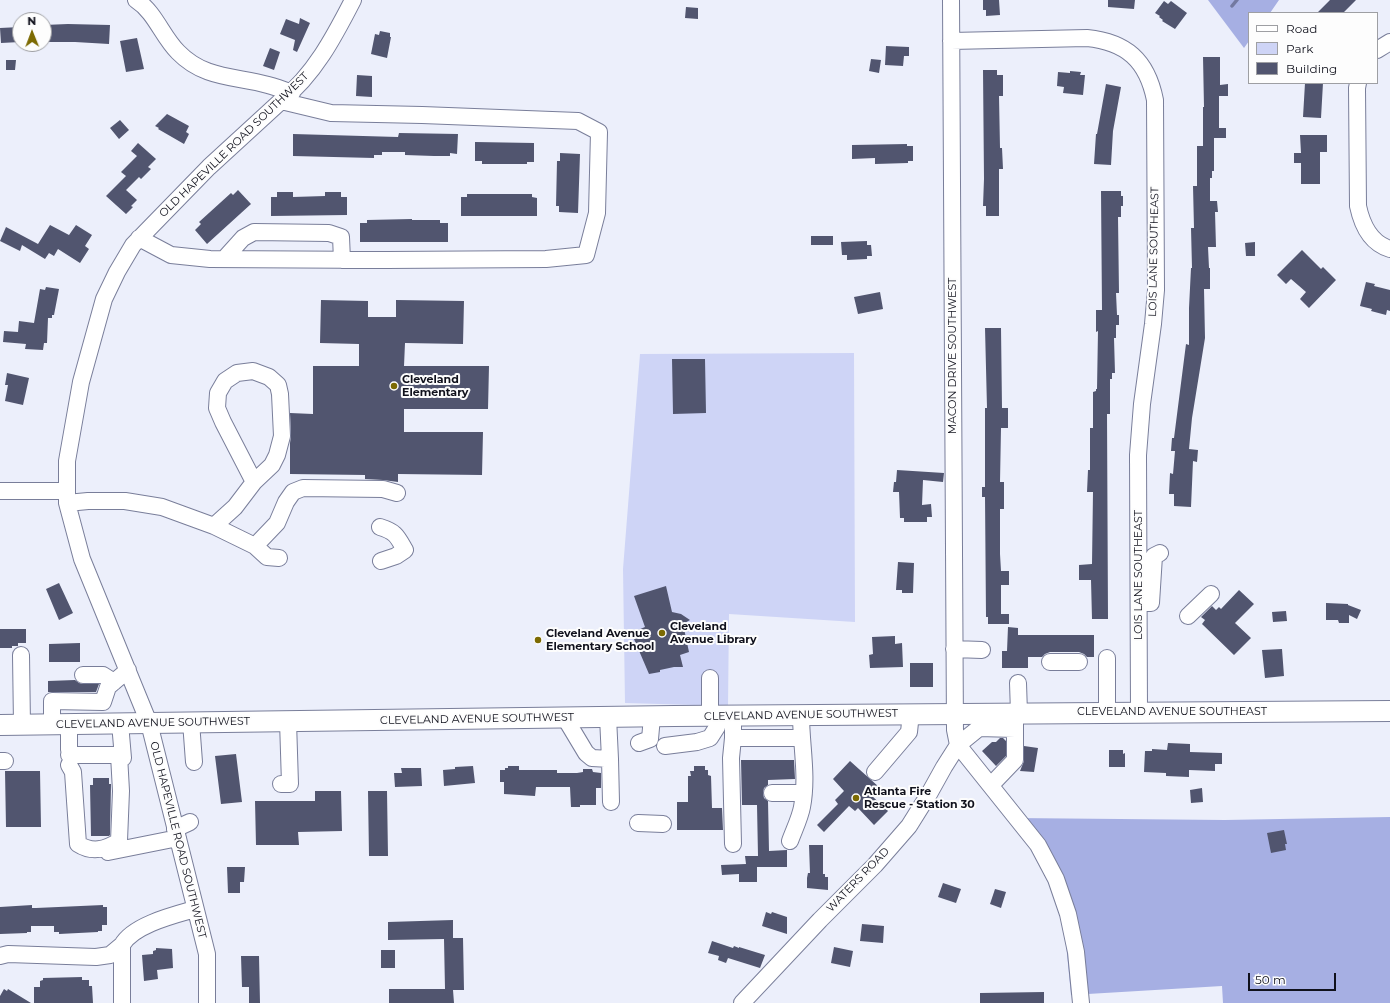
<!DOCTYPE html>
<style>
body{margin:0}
#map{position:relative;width:1390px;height:1003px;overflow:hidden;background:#eceffb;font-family:Montserrat,sans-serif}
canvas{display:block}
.legend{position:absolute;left:1248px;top:12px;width:130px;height:72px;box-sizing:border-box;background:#fdfdfd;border:1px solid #9e9fa3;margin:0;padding:5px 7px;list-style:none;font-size:12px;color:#10111c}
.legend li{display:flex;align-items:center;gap:8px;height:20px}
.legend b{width:20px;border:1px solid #9e9fa3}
.north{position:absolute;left:12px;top:12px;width:40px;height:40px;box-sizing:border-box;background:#fdfdfd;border:1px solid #9e9fa3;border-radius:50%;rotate:359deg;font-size:11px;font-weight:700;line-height:16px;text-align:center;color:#10111c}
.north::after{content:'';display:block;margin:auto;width:14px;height:18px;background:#7c6a02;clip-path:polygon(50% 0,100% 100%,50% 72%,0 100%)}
.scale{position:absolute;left:1248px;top:973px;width:88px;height:18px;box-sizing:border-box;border:2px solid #10111c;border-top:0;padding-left:5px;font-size:12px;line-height:14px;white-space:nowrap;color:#10111c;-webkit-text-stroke:3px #fdfdfd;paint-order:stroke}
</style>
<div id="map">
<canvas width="1390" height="1003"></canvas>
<ul class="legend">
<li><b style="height:5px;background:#fff"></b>Road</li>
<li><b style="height:11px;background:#ced4f6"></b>Park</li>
<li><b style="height:11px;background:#51556f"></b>Building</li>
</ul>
<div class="north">N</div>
<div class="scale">50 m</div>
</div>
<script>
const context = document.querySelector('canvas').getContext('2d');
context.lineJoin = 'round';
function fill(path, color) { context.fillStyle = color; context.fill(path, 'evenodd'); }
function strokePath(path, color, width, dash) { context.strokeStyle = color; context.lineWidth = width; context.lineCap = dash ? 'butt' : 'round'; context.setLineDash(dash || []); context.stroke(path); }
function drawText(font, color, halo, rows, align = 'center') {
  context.font = font + ' Montserrat,sans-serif'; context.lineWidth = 4; context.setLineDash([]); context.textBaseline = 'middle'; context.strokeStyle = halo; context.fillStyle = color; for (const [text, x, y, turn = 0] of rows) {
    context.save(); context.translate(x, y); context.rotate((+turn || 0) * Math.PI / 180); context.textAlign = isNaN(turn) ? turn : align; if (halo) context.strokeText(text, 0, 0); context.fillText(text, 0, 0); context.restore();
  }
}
fill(new Path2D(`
 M854 353 855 622 729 614 728 706 625 703 623 569 640 354Z`), '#ced4f6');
fill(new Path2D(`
 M1208 0H1279L1270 13H1249V41L1244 48Z
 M1390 817V1003H1223L1222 986 1071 995 1062 903 1014 818 1225 820Z`), '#a6afe3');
strokePath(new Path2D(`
 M1232 6 1237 0`), '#7379a1', 3.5);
fill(new Path2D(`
 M983 0H999L1000 15 986 16V10H983Z
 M1108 0H1135L1134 9 1108 7Z
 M1330 0H1356L1343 13H1317Z
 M1164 1 1168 4 1171 1 1187 13 1175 29 1162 21 1163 20 1159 17 1160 16 1155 13Z
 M686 7 698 8V19L685 18Z
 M300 18 310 23 297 52 293 50 295 40 280 34 286 19 299 24Z
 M68 24 110 25 109 44 75 42H44V25Z
 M20 27V42L1 43 0 28Z
 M380 31 390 33V37H391L387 58 371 54 375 34 379 35Z
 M137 38 144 69 126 72 120 41Z
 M886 46 909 47V56H904L903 66 885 65Z
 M270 48 280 52 274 70 263 66Z
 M1203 57H1220V85L1228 84V96H1219V128H1226V138H1214V171H1212V178H1210V201H1217L1218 212H1215L1216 247H1208L1209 268H1210V289H1204L1205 338 1192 418 1189 449 1198 450 1197 462 1193 461 1191 507 1174 506V494H1169L1170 473 1173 474 1175 451H1171L1172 438H1174L1186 344 1189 345V308L1191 268H1192L1191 228H1194L1193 186H1197V146H1203V107H1204Z
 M871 59 881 60 879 73 869 71Z
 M6 60H16L15 70H6Z
 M983 70H997V75H1003V96H999L1000 148H1002L1003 169H999V216H986V206H983L984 179Z
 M1070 71 1081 72 1080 75H1085L1083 95 1063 93 1064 87 1057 86 1058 72 1070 73Z
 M357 75 372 76V97L356 96Z
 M1305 83H1323L1321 118 1303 117Z
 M1106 84 1121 87 1113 131 1111 165 1094 164 1096 134H1097Z
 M167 114 189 126 186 132 189 134 184 144 158 129 159 128 155 126Z
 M120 120 129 130 119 139 110 128Z
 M399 133 458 134 457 154 450 153V156H434L405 155V152H382V155H374V158L293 156V134L398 137Z
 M1300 135H1327V152H1320V184H1301V163H1294V153H1301Z
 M475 142 534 143V162H527V164H482V161H475Z
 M138 143 156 159 148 167 151 169 141 179 139 177 126 190 137 200 131 206 133 207 126 214 106 196 126 176 121 172 137 156 131 151Z
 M907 144V146H913V161H908V163L875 164V158L852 159V145Z
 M560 153 580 154 578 213 559 212V206H556L557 161H560Z
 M238 190 251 204 207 244 195 230 201 224 199 222 231 193 233 195Z
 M1101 191H1121V196H1123V206H1121V217H1118L1119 293H1116L1117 315H1119V325H1116V338H1114L1115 373H1112V379H1110V414H1107L1108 619H1092L1091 580H1079V565L1092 564 1093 492H1087L1088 470H1090V428H1093V392L1096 391V389H1097L1098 331 1096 332V310H1102Z
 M277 192H293V197L325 196V192H341V197H347V215L271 216V197H277Z
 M467 194H532V197L537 198V216H461V197H467Z
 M412 219V220H440V223H448V242H360V223H367V220Z
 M50 225 69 235 76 225 92 235 85 246 89 249 80 263 58 249 54 256 49 253 45 259 22 245 20 251 0 241 6 227 38 244Z
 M811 236H833V245H811Z
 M867 241V245H871L872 256H867V259L847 260V255H842L841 242Z
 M1255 242V256H1246L1245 243Z
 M1302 250 1321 269 1323 267 1336 280 1309 308 1300 299 1306 292 1291 279 1286 284 1277 275Z
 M1366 282 1375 284 1374 286 1390 290V311L1387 310 1386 315 1371 311 1372 309 1360 306Z
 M46 287 59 289 54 315H52V318H48L47 343H44L43 350 25 349 26 344 3 342 4 331 18 332 19 321 34 323 40 289 45 290Z
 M880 292 883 309 858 314 854 297Z
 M321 300 368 301V317H396V300L464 301 463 344 405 343 404 366H489L488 409H404V432H483L482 475 398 474V482L383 480 365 479V475L290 474V443L291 436 290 413 313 414V366H359V344L320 343Z
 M985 328H1001L1002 408H1008V428H1001L1000 482H1004V509H1000V554L1001 571H1009V585H1001V614H1009V624H988V617H986L985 497H982V487H985V408H987Z
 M672 359H705L706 413 673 414Z
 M7 373 29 378 23 405 5 401 8 385H5Z
 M897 470 944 473 943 482 923 480 922 505 931 504 932 517H927V522H904V518H900L899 492H893L894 482H896Z
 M898 562 914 563 913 593H902V590H896Z
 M59 583 73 613 59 620 46 589Z
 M666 586 672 612 681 614 690 620 683 624 689 652 680 655 683 667H674L660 670V672L649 674 634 639 640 637 638 630 645 627 634 596Z
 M1239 590 1254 604 1235 623 1251 638 1234 655 1202 624 1205 620 1201 617 1212 606 1216 610 1219 607 1221 609Z
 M1326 603 1348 604V605L1361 610 1357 619 1349 615V623H1339L1338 620H1326Z
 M1286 611 1287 621 1273 622 1272 612Z
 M1008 627 1018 628V635H1094V657H1087L1084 654 1079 652H1050L1045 654 1042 657H1028V668H1002V651H1007Z
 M0 629H26V643H18V646H12V648H0Z
 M895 636V644L902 643 903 667 870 668 869 655 873 654 872 637Z
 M80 643V662H49V644Z
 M1282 649 1284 676 1265 678 1262 650Z
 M910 663H933V687H910Z
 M75 680 79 683 83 684H99L96 692H48V681Z
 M1000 738H1003L1006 741V756L996 766 982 751 992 742H996Z
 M1168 743 1190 744V752L1222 753V764H1215V771L1189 770V777L1166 776V773L1144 772 1145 751H1152V749L1167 750Z
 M1024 746 1038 748 1034 772 1020 771 1024 761Z
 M1109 750H1123V754L1125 753V767H1109Z
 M236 754 242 802 221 804 215 756Z
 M741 760H794L795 779 768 780V785L764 788 763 793 764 798 768 801 769 851 787 850V867H757V882H739V874L722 875 721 865 746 864 745 856H758L757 805H742Z
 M850 761 879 787 871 795 888 811 874 825 858 808 855 811 849 806 824 832 817 825 838 804 835 800 844 791 833 779Z
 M473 766 475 783 444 786 443 770 455 769V767Z
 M508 766H519V770H557V773H577L583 772V769H592L593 772 601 773V788H596V805H580V807H571L570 787H536L535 796 504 794V782H500V770H505V768H508Z
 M694 766H705V770H708V775L711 776 712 808H722L723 830H677V802H688V776H691L690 771H694Z
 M401 768H421L422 786 395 787 394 773H402Z
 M5 771H40L41 827H6Z
 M93 778H109V784H111L110 835 109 836H91L90 785H93Z
 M1202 788 1203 802 1191 803 1190 790Z
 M315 791H341L342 831 298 832 299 845H256L255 801H315Z
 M368 791H387L388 856H369Z
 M1284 830 1287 844H1285L1286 850 1271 853 1267 833Z
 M809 845H823V874H825V877H828V890L807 888V878L808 873H810Z
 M227 867H245L244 882H240V893H228Z
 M943 883 961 889 956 903 938 897Z
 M995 889 1006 892 1001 908 990 904Z
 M32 905V908H36L103 905V907H107V925H102V931H98V932L59 934V932H54V926H31V932H27V933L0 934V907Z
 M766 912 771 914 772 912 787 917V934L762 926Z
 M453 920V938H463L464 990H453L454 1003H389V989H445L444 939 388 940V922Z
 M862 924 884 926 883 943 860 941Z
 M712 941 733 948 734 946 739 948V947L765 955 760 968 728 958 726 963 718 960 719 956 708 953Z
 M834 947 853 951 850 967 831 963Z
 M156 948 172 949 173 968 157 970 158 979 144 981 142 955 153 954V951L156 950Z
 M381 950H395V968H381Z
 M241 956H259L260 1003H249V987H242Z
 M82 977V980H89V986H92L93 1003H34V987H40V981L43 980V978Z
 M4 989 7 991 8 989 31 1003H0V996Z
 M1044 992V1003H980V993Z`), '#51556f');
const minor = new Path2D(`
 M136 0C155 12 162 36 178 52 204 79 235 76 268 85 276 87 284 90 292 93
 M951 0 955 730 958 745 1038 845 1056 879 1068 914 1076 952 1081 1003
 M951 41 1087 38C1126 42 1147 60 1155 100L1156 290 1153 324 1142 404 1138 455 1139 712
 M1377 50 1390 42
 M1358 83 1357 88 1358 206C1362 225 1370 243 1390 249
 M139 238 171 255 210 259 386 260 546 259 586 255 597 213 599 132 578 121 422 115 331 113 281 101
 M224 259 243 238 254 232 329 233 341 237 342 260
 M0 491H66
 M67 503 88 501H125L162 507 214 526 255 546 267 557 279 558
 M214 526 235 507 254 482 272 465 277 455 282 436 280 394 278 385 269 377 253 371 237 373 225 381 218 393 217 408 223 422 254 482
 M380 527C396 532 397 536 405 550L396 556 381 561
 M255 546 277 523 286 502 293 492 303 488 383 489 397 493
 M1139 603H1151L1154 556 1160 553
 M1188 616 1211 594
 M954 649 982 650
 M21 655 22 725
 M1050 662H1079
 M83 675H103L114 682
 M710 678V716
 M1018 683 1019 713
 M1107 712V658
 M733 715V738H801
 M565 718 586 753 592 758 610 759 608 717
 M191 722 194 762
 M120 723 123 758
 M52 724V701L103 702 108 687 128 670
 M979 728 1015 729
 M733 738 731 758 733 844
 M639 743 650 739 652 717
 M665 746 697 742 710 738 717 727 718 716
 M69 750V724
 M69 755H119L121 791 119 841C105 850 92 853 78 844L73 772 69 765
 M610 759 611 802
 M0 761H5
 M875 772 909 732 911 713
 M281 784H290L288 721
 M991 785 1015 760V713
 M772 793H803
 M638 823 663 824
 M175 829 190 822
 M790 841C794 830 800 818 802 807 808 776 801 745 801 715
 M108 852 178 838
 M0 956 8 954 96 957 110 955 122 945
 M122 1003V945C133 925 174 915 195 909
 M207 1003V954L149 723 82 559 67 503V461L81 382 104 299 117 272 133 245 209 167 281 101C314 75 334 37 353 0
 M742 1003 820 920 875 865 909 826 929 794 944 767 958 745 979 728 1001 713`);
const major = new Path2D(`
 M0 725C463 717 927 713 1390 711`);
strokePath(minor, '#797e9a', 18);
strokePath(major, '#797e9a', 22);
strokePath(minor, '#fff', 16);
strokePath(major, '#fff', 20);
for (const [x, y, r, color] of [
 [394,386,4,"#7c6a02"],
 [662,633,4,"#7c6a02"],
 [538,640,4,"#7c6a02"],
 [856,798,4,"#7c6a02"]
]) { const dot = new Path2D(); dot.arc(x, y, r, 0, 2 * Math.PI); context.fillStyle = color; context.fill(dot); strokePath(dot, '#fdfdfd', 1.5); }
drawText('11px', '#10111c', '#fdfdfd', [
 ["OLD HAPEVILLE ROAD SOUTHWEST",234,145,-44],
 ["LOIS LANE SOUTHEAST",1154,252,-89],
 ["MACON DRIVE SOUTHWEST",953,356,-90],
 ["LOIS LANE SOUTHEAST",1139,575,-90],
 ["CLEVELAND AVENUE SOUTHEAST",1172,712],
 ["CLEVELAND AVENUE SOUTHWEST",801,715,-1],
 ["CLEVELAND AVENUE SOUTHWEST",477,719,-1],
 ["CLEVELAND AVENUE SOUTHWEST",153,723,-1],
 ["OLD HAPEVILLE ROAD SOUTHWEST",178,840,76],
 ["WATERS ROAD",858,880,-46]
]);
drawText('bold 11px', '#10111c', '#fdfdfd', [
 ["Cleveland",402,380],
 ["Elementary",402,393],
 ["Cleveland",670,627],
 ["Avenue Library",670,640],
 ["Cleveland Avenue",546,634],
 ["Elementary School",546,647],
 ["Atlanta Fire",864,792],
 ["Rescue - Station 30",864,805]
], 'left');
</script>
